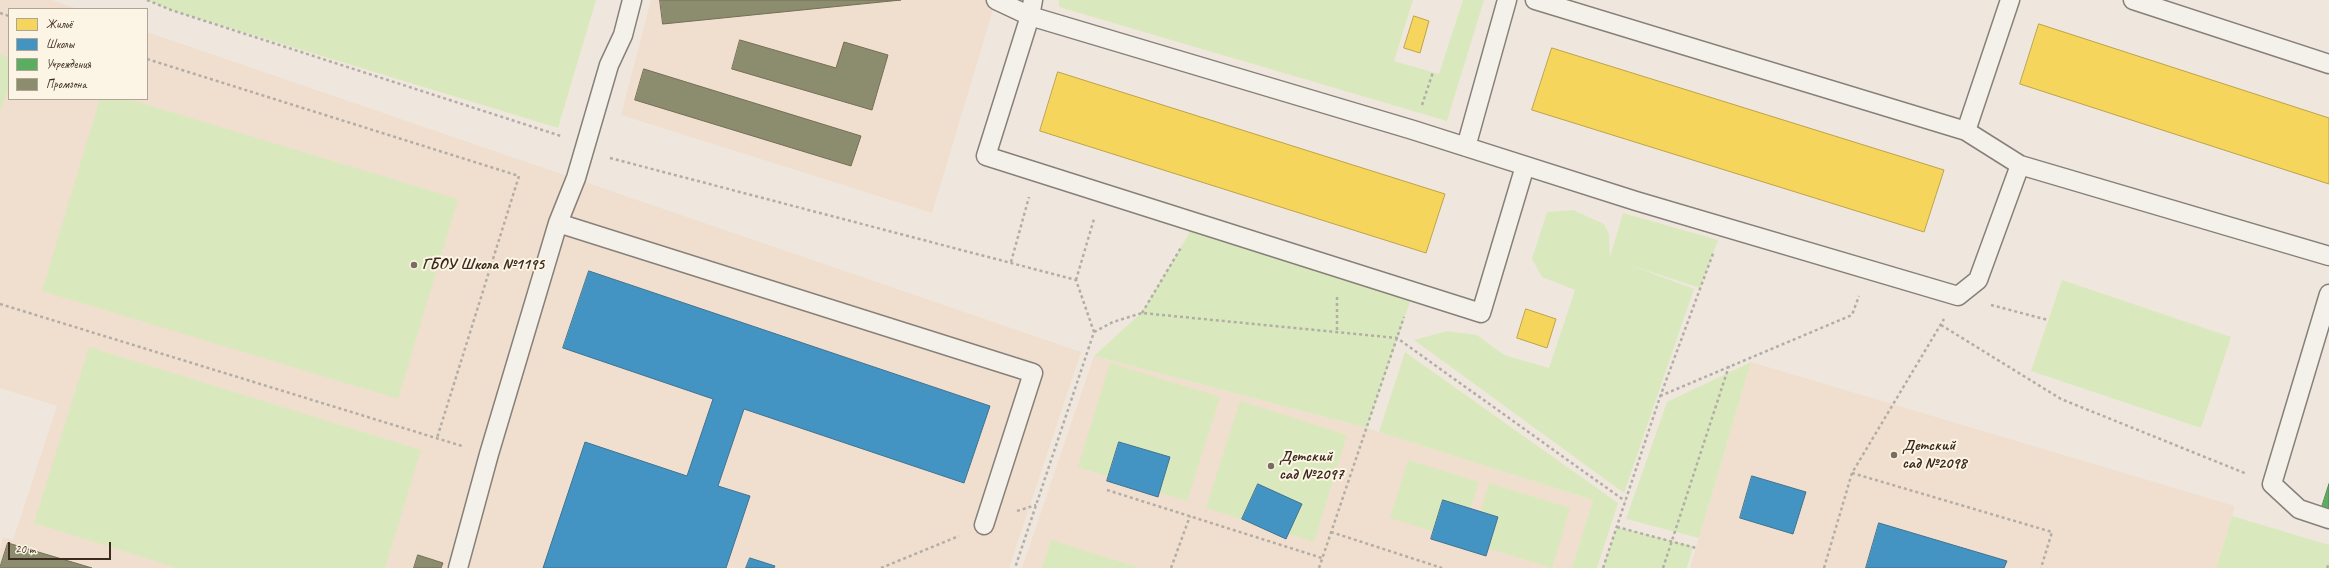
<!DOCTYPE html>
<meta charset="utf-8">
<style>
body{margin:0}
#map{position:relative;width:2329px;height:568px;overflow:hidden;background:#efe7dd;font-family:Caveat,sans-serif}
canvas{display:block}
.legend{position:absolute;left:8px;top:8px;width:140px;height:92px;box-sizing:border-box;background:#fcf5e5;border:1px solid #afa495;margin:0;padding:5px 7px;list-style:none;font-size:12px;color:#3b2a1e}
.legend li{display:flex;align-items:center;gap:8px;height:20px}
.legend b{width:20px;border:1px solid #afa495}
.scale{position:absolute;left:8px;top:542px;width:103px;height:18px;box-sizing:border-box;border:2px solid #3b2a1e;border-top:0;padding-left:5px;font-size:12px;line-height:14px;white-space:nowrap;color:#3b2a1e;-webkit-text-stroke:3px #fcf5e5;paint-order:stroke}
</style>
<div id="map">
<canvas width="2329" height="568"></canvas>
<ul class="legend">
<li><b style="height:11px;background:#f6d55c"></b>Жильё</li>
<li><b style="height:11px;background:#4393c3"></b>Школы</li>
<li><b style="height:11px;background:#5aae61"></b>Учреждения</li>
<li><b style="height:11px;background:#8c8c6e"></b>Промзона</li>
</ul>
<div class="scale">20 m</div>
</div>
<script>
const context = document.querySelector('canvas').getContext('2d');
context.lineJoin = 'round';
function fill(path, color) { context.fillStyle = color; context.fill(path, 'evenodd'); }
function strokePath(path, color, width, dash) { context.strokeStyle = color; context.lineWidth = width; context.lineCap = dash ? 'butt' : 'round'; context.setLineDash(dash || []); context.stroke(path); }
function drawText(font, color, halo, rows, align = 'center') {
  context.font = font + ' Caveat,sans-serif'; context.lineWidth = 4; context.setLineDash([]); context.textBaseline = 'middle'; context.strokeStyle = halo; context.fillStyle = color; for (const [text, x, y, turn = 0] of rows) {
    context.save(); context.translate(x, y); context.rotate((+turn || 0) * Math.PI / 180); context.textAlign = isNaN(turn) ? turn : align; if (halo) context.strokeText(text, 0, 0); context.fillText(text, 0, 0); context.restore();
  }
}
fill(new Path2D(`
 M0 0H52L78 9H9V99H147V32L1081 352 1009 568H0V548L3 537 13 540 57 406 0 388Z
 M651 0H996L932 213 621 115Z
 M1094 356 1367 428 1593 500 1572 568H1022Z
 M1751 362 2235 506 2216 568H1690Z`), '#f0dfce');
fill(new Path2D(`
 M147 0H596L558 128 171 10Z
 M1059 0H1413L1394 61 1439 74 1463 0H1484L1447 121 1059 7Z
 M0 54 9 57V86L0 112Z
 M100 99H128L458 199 398 399 42 291Z
 M1573 210 1604 224 1609 234 1610 257 1623 213 1718 240 1700 288 1630 265 1694 289 1624 493 1414 340 1447 331 1477 335 1504 355 1549 368 1575 290 1542 277 1532 259 1547 212Z
 M1196 222 1414 290 1367 428 1094 356 1142 312Z
 M2062 280 2231 337 2201 428 2031 371Z
 M89 347 421 450 385 568H177L34 523Z
 M1405 352 1618 503 1597 568H1572L1593 500 1379 432Z
 M1751 362 1699 538 1626 519 1667 402Z
 M1110 363 1220 397 1187 501 1078 467Z
 M1240 401 1347 435 1314 542 1206 508Z
 M1408 460 1479 482 1460 540 1390 518Z
 M1489 483 1570 508 1552 568 1471 543Z
 M2232 516 2329 545V568H2216Z
 M1617 527 1693 546 1687 568H1603Z
 M1051 540 1140 568H1042Z`), '#dae9bd');
const homes = new Path2D(`
 M1414 16 1429 21 1420 53 1404 48Z
 M2039 24 2329 118V184L2020 84Z
 M1552 48 1944 170 1924 232 1532 110Z
 M1058 72 1445 194 1426 253 1040 131Z
 M1526 309 1556 319 1547 348 1517 338Z`);
fill(homes, '#f6d55c');
strokePath(homes, '#bea249', 1);
const schools = new Path2D(`
 M589 271 990 406 964 483 744 409 718 486 750 496 726 568H543L585 442 687 476 713 399 563 348Z
 M1119 442 1170 457 1158 497 1107 481Z
 M1752 476 1806 492 1793 534 1740 518Z
 M1258 484 1302 504 1286 539 1242 519Z
 M1443 500 1498 517 1486 556 1431 539Z
 M1879 523 2007 561 2004 568H1866Z
 M750 558 775 566 774 568H746Z`);
fill(schools, '#4393c3');
strokePath(schools, '#417492', 1);
const public = new Path2D(`
 M2329 484V509L2322 507Z`);
fill(public, '#5aae61');
strokePath(public, '#51864d', 1);
const industry = new Path2D(`
 M660 0H901L663 24Z
 M740 40 836 68 844 42 888 55 872 110 732 69Z
 M644 69 861 136 851 166 635 100Z
 M8 543 92 568H0Z
 M418 555 443 563 441 568H414Z`);
fill(industry, '#8c8c6e');
strokePath(industry, '#746f56', 1);
const lane = new Path2D(`
 M996 0 1030 16 1413 130 1636 201 1958 296 1978 280 2020 165
 M1033 0 1030 16 986 156 1481 313 1525 166
 M1535 0 1966 131 2020 165 2329 256
 M2133 0 2329 64
 M1966 131 2010 0
 M1466 147 1507 0
 M558 223 1033 373 984 525
 M2329 294 2272 484 2299 509 2329 519
 M458 568 489 454 558 223 576 178 609 65 623 35 632 0`);
strokePath(lane, '#878079', 21);
strokePath(new Path2D(`
 M147 0 171 10 561 136
 M0 13 9 16
 M147 59 519 176 437 438
 M1422 105 1433 72
 M610 158 1076 280 1094 332 1015 568
 M1011 262 1029 197
 M1076 280 1094 219
 M1337 297V332
 M0 304 462 446
 M1991 305 2048 320
 M1142 313 1182 246
 M1941 325 2061 399 2247 474
 M1094 332 1113 322 1142 313 1397 338 1625 501
 M1660 396 1852 315 1859 296
 M1852 473 2052 532 2041 568
 M1107 490 1322 558
 M1017 511 1036 505
 M1617 527 1696 548
 M1331 532 1442 568
 M881 568 959 536
 M1171 568 1190 516
 M1319 568 1404 317
 M1603 568 1660 397 1714 251
 M1663 568 1729 366
 M1824 568 1852 473 1944 319
 M2327 568 2329 564`), '#b2ada7', 2.5, [3, 3]);
strokePath(lane, '#f4f0ea', 18);
for (const [x, y, r, color] of [
 [414,265,4,"#7a6c61"],
 [1894,455,4,"#7a6c61"],
 [1271,466,4,"#7a6c61"]
]) { const dot = new Path2D(); dot.arc(x, y, r, 0, 2 * Math.PI); context.fillStyle = color; context.fill(dot); strokePath(dot, '#fcf5e5', 1.5); }
drawText('bold 16px', '#3b2a1e', '#fcf5e5', [
 ["ГБОУ Школа №1195",422,265],
 ["Детский",1902,446],
 ["сад №2098",1902,464],
 ["Детский",1279,457],
 ["сад №2097",1279,475]
], 'left');
</script>
